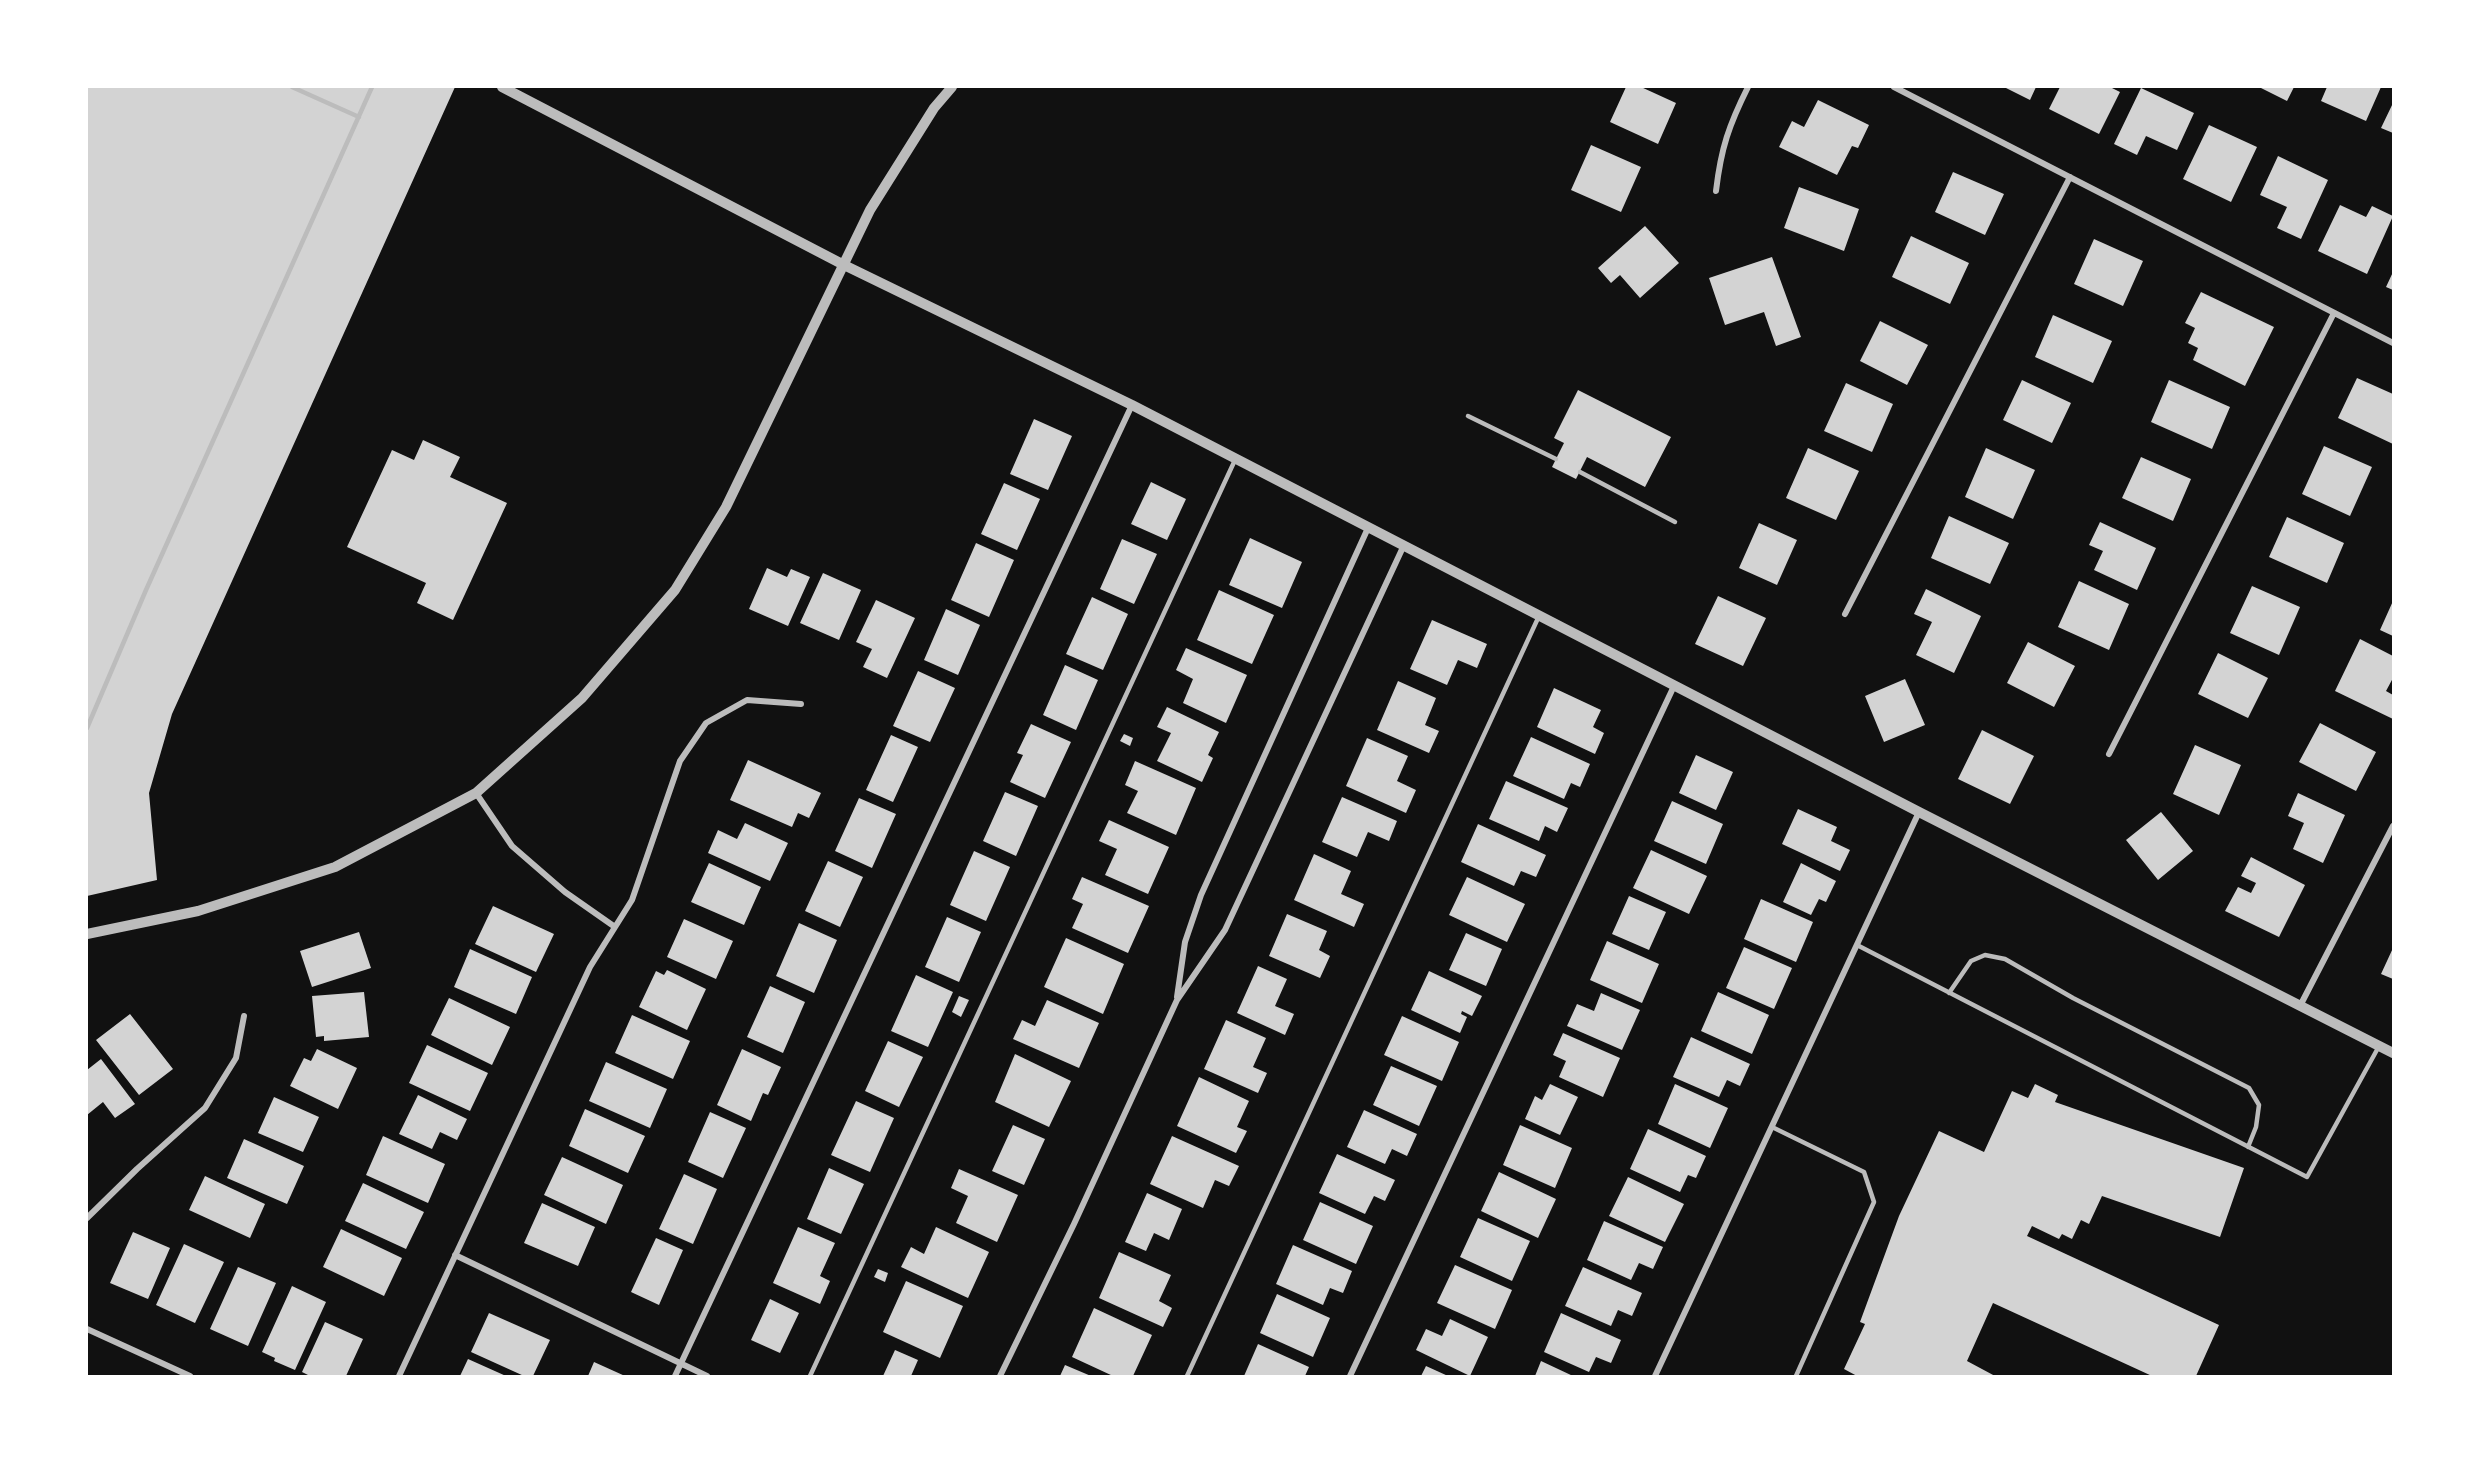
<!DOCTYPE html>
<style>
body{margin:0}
#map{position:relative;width:2480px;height:1463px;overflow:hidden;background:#111;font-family:Inter,sans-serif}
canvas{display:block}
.frame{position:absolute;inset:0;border:88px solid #fff;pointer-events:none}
</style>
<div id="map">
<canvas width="2480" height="1463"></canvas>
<div class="frame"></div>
</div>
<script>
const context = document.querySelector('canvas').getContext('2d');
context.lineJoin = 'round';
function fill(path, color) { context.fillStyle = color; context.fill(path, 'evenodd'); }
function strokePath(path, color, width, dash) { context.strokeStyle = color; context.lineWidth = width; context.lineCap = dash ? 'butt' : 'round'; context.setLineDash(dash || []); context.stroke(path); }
fill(new Path2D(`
 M87 87H455L172 714 149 793 157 880 87 896Z
 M1626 87H1641L1676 103 1658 144 1610 122Z
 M2004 87H2036L2030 100Z
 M2060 87H2110L2120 92 2099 134 2049 109Z
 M2259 87H2294L2287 101Z
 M2327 87H2381L2366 121 2321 101Z
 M2141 88 2194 113 2177 150 2146 136 2137 155 2114 144Z
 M1818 100 1869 125 1858 148 1852 146 1837 175 1779 147 1792 121 1804 127Z
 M2393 103V133L2381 128Z
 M2209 125 2257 147 2231 202 2183 179Z
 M1591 145 1641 167 1621 212 1571 190Z
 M2278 156 2328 180 2301 239 2277 228 2287 207 2260 195Z
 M1953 172 2004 194 1985 235 1935 212Z
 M1799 187 1859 209 1844 251 1784 228Z
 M2340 205 2366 217 2372 206 2393 216 2367 274 2318 251Z
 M1645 226 1679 263 1640 298 1620 275 1611 283 1598 268Z
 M1911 236 1969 263 1950 304 1892 277Z
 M2094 239 2143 261 2123 306 2074 284Z
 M1772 257 1801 337 1776 346 1764 312 1725 325 1709 278Z
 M2393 272V290L2386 287Z
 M2201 292 2274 327 2245 386 2193 360 2198 348 2188 343 2195 328 2185 323Z
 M2053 315 2112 341 2093 383 2035 357Z
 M1880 321 1928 345 1907 385 1860 361Z
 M2357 378 2393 394V444L2338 418Z
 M2022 380 2071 403 2052 443 2003 420Z
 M2169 380 2230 407 2212 449 2151 422Z
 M1846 383 1893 404 1872 452 1824 431Z
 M1578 390 1671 437 1645 487 1587 457 1576 479 1552 467 1564 443 1554 438Z
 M1034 419 1072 436 1048 490 1010 474Z
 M423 440 460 457 450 477 507 503 453 620 417 603 426 583 347 547 392 450 414 460Z
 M2324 446 2372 467 2350 516 2302 494Z
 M1808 448 1859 471 1836 520 1786 498Z
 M1986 448 2035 470 2013 519 1965 497Z
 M2141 457 2191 479 2173 521 2122 498Z
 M1151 482 1186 499 1167 540 1131 524Z
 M1004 483 1040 499 1017 550 981 534Z
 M1949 516 2009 543 1990 584 1931 558Z
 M2287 517 2344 543 2327 583 2269 557Z
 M2100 522 2156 548 2137 590 2094 570 2103 551 2089 545Z
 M1759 523 1797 540 1777 585 1739 568Z
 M1250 538 1302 562 1282 608 1229 585Z
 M1122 539 1157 554 1134 604 1100 589Z
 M976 543 1014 560 989 617 951 600Z
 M767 568 787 577 791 569 810 577 788 626 749 609Z
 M823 573 861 590 839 640 800 623Z
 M2079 581 2129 604 2109 650 2058 627Z
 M2252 586 2300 607 2279 655 2230 633Z
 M1926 589 1981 616 1954 673 1916 655 1932 622 1914 614Z
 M1219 590 1274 615 1252 664 1197 640Z
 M1718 596 1766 618 1743 666 1695 644Z
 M1092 597 1128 614 1103 670 1066 654Z
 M876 600 915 618 887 678 863 667 872 649 856 642Z
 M2393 601V636L2380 630Z
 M946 609 980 625 958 675 924 660Z
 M1432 620 1487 644 1477 668 1458 660 1447 685 1410 669Z
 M2360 639 2393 656V678L2386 691 2393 695V719L2335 691Z
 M2028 642 2075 666 2054 707 2007 683Z
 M1186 648 1247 675 1226 723 1183 703 1193 679 1176 670Z
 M2218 653 2268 678 2248 718 2198 694Z
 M1065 665 1098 680 1076 730 1043 715Z
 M918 671 955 688 930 742 893 726Z
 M1905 679 1925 725 1884 742 1865 696Z
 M1398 681 1436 698 1425 725 1439 731 1429 753 1377 730Z
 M1554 688 1601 710 1593 727 1604 733 1595 754 1537 727Z
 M1167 707 1219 732 1208 755 1213 758 1202 782 1157 761 1171 733 1157 727Z
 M2320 723 2376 752 2356 791 2299 762Z
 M1031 724 1071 742 1045 798 1010 782 1023 755 1017 753Z
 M1982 730 2034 756 2010 804 1958 779Z
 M1124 734 1133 738 1130 746 1120 741Z
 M891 735 918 747 893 802 866 790Z
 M1531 737 1590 764 1580 787 1571 783 1564 799 1513 776Z
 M1367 738 1408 756 1397 781 1416 790 1406 813 1346 786Z
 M2195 745 2241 765 2219 815 2173 794Z
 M1696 755 1733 772 1716 810 1679 793Z
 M748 760 821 793 809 818 798 813 792 827 730 800Z
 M1135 761 1196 788 1176 835 1127 813 1138 791 1125 785Z
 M1506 781 1568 808 1557 832 1545 826 1539 841 1489 819Z
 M1005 792 1038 806 1016 856 983 841Z
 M2298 793 2345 815 2323 863 2293 849 2304 823 2288 816Z
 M1342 797 1397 821 1389 841 1368 832 1357 857 1322 842Z
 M859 798 896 814 872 868 835 851Z
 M1672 801 1723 824 1706 864 1654 841Z
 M1798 809 1837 827 1831 841 1850 850 1840 871 1782 844Z
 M2161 812 2193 851 2158 880 2126 840Z
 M1109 820 1169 847 1148 894 1105 875 1117 849 1099 841Z
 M745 823 788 843 770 881 708 853 718 830 737 839Z
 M1478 824 1546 855 1536 877 1521 871 1514 886 1461 862Z
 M1651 850 1707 876 1689 914 1633 888Z
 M974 851 1010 867 986 921 950 905Z
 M1314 854 1351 871 1341 894 1364 904 1354 927 1294 900Z
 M2251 857 2305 885 2279 937 2225 911 2238 887 2251 893 2256 883 2241 876Z
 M828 861 863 877 840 927 805 911Z
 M709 863 761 887 744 925 691 902Z
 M1801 863 1836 881 1826 902 1819 899 1811 915 1783 902Z
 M1082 877 1149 906 1128 953 1072 928 1083 904 1072 899Z
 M1467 877 1525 904 1507 942 1449 915Z
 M1629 896 1666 912 1649 950 1612 934Z
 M1761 899 1813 922 1796 962 1744 939Z
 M493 906 554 934 536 972 475 944Z
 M1287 914 1327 931 1319 950 1330 956 1320 978 1269 956Z
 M947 917 981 932 959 982 925 967Z
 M684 919 733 941 716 979 667 957Z
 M799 923 837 940 814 993 776 976Z
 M359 932 371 968 312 987 300 951Z
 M1466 933 1502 949 1486 986 1449 970Z
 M1066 938 1124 964 1103 1014 1044 987Z
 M1607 941 1659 964 1642 1003 1590 980Z
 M1744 947 1792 968 1774 1009 1726 988Z
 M2393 948V979L2381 974Z
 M470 949 532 977 516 1014 454 987Z
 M1258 966 1287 979 1275 1006 1294 1014 1285 1035 1237 1013Z
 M667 970 706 989 687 1030 639 1007 656 971 664 975Z
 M1429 971 1482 996 1472 1016 1462 1011 1461 1014 1467 1017 1460 1033 1411 1010Z
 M916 975 953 992 928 1047 891 1031Z
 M770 986 805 1002 783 1053 747 1037Z
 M364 992 369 1037 324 1041V1036L316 1037 312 996Z
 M1718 992 1769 1015 1752 1054 1701 1031Z
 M1601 993 1640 1010 1622 1050 1567 1026 1577 1004 1594 1011Z
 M959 996 969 1000 961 1017 952 1012Z
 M449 998 510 1027 492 1065 431 1035Z
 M1047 1000 1099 1023 1079 1068 1013 1039 1022 1020 1035 1026Z
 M130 1014 173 1069 139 1095 96 1040Z
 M632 1015 690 1041 673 1079 615 1053Z
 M1402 1016 1459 1042 1442 1081 1384 1055Z
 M1226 1020 1266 1038 1253 1067 1267 1073 1258 1093 1204 1069Z
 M1563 1033 1620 1058 1603 1097 1559 1077 1566 1061 1553 1055Z
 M1691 1037 1750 1064 1740 1086 1727 1080 1719 1097 1673 1077Z
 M888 1041 923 1057 899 1107 865 1091Z
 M427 1045 488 1073 470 1111 409 1083Z
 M317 1049 357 1068 338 1109 290 1086 304 1058 311 1061Z
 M742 1049 781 1067 768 1095 763 1093 751 1121 717 1105Z
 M1015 1054 1071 1081 1049 1127 995 1102Z
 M101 1059 135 1104 115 1118 103 1102 87 1115V1070Z
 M606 1062 667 1089 650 1128 589 1101Z
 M1391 1066 1437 1086 1419 1126 1373 1105Z
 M1199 1077 1249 1101 1237 1127 1247 1131 1236 1153 1177 1126Z
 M1550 1084 1578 1097 1560 1135 1525 1119 1535 1096 1542 1100Z
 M1675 1084 1728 1108 1710 1148 1658 1124Z
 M2035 1084 2058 1095 2055 1102 2244 1168 2220 1237 2102 1196 2089 1224 2081 1220 2072 1239 2062 1234 2059 1239 2032 1226 2027 1236 2219 1325 2196 1376H2152L1993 1303 1967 1361 1995 1376H1857L1844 1369 1865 1324 1860 1322 1899 1216 1939 1131 1984 1152 2012 1091 2028 1098Z
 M418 1095 467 1119 457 1140 440 1132 432 1149 399 1134Z
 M274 1097 319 1117 303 1152 258 1133Z
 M856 1101 894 1118 870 1172 831 1155Z
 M585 1109 645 1136 628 1173 569 1146Z
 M1364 1110 1417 1134 1407 1156 1392 1149 1385 1164 1347 1147Z
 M710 1112 746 1128 723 1178 688 1162Z
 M1013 1125 1045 1139 1024 1185 992 1171Z
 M1520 1125 1572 1148 1555 1188 1503 1165Z
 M1648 1129 1706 1156 1696 1178 1688 1175 1680 1192 1630 1169Z
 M383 1136 445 1164 428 1203 366 1175Z
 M1172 1136 1239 1166 1229 1186 1215 1180 1203 1208 1150 1184Z
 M244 1139 304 1166 287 1204 227 1178Z
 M1337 1154 1395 1180 1385 1201 1374 1196 1365 1214 1319 1193Z
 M562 1157 623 1185 606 1224 544 1195Z
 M829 1168 864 1184 841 1234 807 1219Z
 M959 1169 1018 1195 997 1242 956 1223 968 1196 951 1188Z
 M1499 1172 1556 1199 1538 1238 1481 1211Z
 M684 1174 717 1189 693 1244 659 1229Z
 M205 1176 265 1204 250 1238 189 1210Z
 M1628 1177 1684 1204 1665 1242 1609 1216Z
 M363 1183 424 1212 406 1249 345 1221Z
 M1147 1193 1182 1209 1169 1240 1154 1233 1146 1251 1125 1242Z
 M1320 1202 1373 1226 1356 1264 1303 1240Z
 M542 1203 595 1227 578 1266 524 1243Z
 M1478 1218 1530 1241 1512 1281 1460 1257Z
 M1604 1221 1663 1247 1653 1269 1639 1263 1631 1280 1587 1260Z
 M798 1227 835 1243 820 1276 830 1281 820 1304 773 1283Z
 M936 1227 989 1252 968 1298 901 1267 911 1247 924 1254Z
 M341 1229 402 1258 384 1296 323 1267Z
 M133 1232 170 1248 148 1299 110 1283Z
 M656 1238 683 1250 659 1305 631 1292Z
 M184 1244 224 1262 195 1323 156 1305Z
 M1293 1245 1352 1271 1343 1293 1330 1288 1323 1305 1276 1284Z
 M1119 1252 1171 1275 1159 1301 1172 1308 1163 1327 1099 1298Z
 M1455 1265 1512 1290 1495 1329 1437 1303Z
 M238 1267 276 1283 248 1346 210 1329Z
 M1583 1267 1642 1293 1632 1316 1618 1310 1611 1326 1565 1306Z
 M878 1269 888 1273 885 1282 874 1277Z
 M906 1281 963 1306 940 1358 883 1332Z
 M292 1286 326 1302 295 1370 274 1361 275 1358 262 1352Z
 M1277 1294 1330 1318 1313 1357 1260 1333Z
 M770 1299 799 1313 780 1353 751 1340Z
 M1094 1308 1152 1335 1133 1376H1113L1072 1357Z
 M489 1313 550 1340 533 1376H524L471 1352Z
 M1561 1313 1621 1340 1611 1363 1596 1357 1589 1372 1544 1352Z
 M1450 1319 1488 1337 1470 1376 1416 1350 1426 1329 1442 1336Z
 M325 1322 363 1339 346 1376H310L302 1372Z
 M1258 1344 1309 1367 1305 1376H1244Z
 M895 1350 918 1360 911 1376H883Z
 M468 1359 506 1376H460Z
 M1541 1361 1573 1376H1535Z
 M594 1362 625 1376H588Z
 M1065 1365 1091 1376H1060Z
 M1426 1366 1448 1376H1421Z`), '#d3d3d3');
strokePath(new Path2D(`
 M292 87 359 117
 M1468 416 1556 459
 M1580 472 1675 522
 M87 728 146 590 372 87
 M1857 945 2307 1177 2378 1048
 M1949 993 1971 961 1985 955 2005 959 2073 998 2249 1088 2259 1105 2256 1127 2248 1147
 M1772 1127 1864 1172 1874 1202 1796 1376
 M810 1376 1235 460
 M1187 1376 1539 616`), '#bcbcbc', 4.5);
strokePath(new Path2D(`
 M1894 87 2393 343
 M1716 191C1721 148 1729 125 1748 87
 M1845 614 2070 177
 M2109 754 2334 313
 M476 793 512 846 565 892 615 927
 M1177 997 1185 942 1201 895 1368 528
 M2300 1006 2393 826
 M87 1218 137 1169 205 1108 236 1058 244 1016
 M455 1255 707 1376
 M87 1329 190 1376
 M399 1376 590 967 632 900 680 761 706 723 747 700 801 704
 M675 1376 1132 405
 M1000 1376 1074 1224 1177 1000 1225 930 1404 545
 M1350 1376 1674 686
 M1655 1376 1919 812`), '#bcbcbc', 6);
strokePath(new Path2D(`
 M502 87 844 265 1132 405 1919 812 2393 1053
 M87 934 198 911 335 867 476 793 582 698 675 590 726 507 870 210 934 108 952 87`), '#bcbcbc', 10);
</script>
